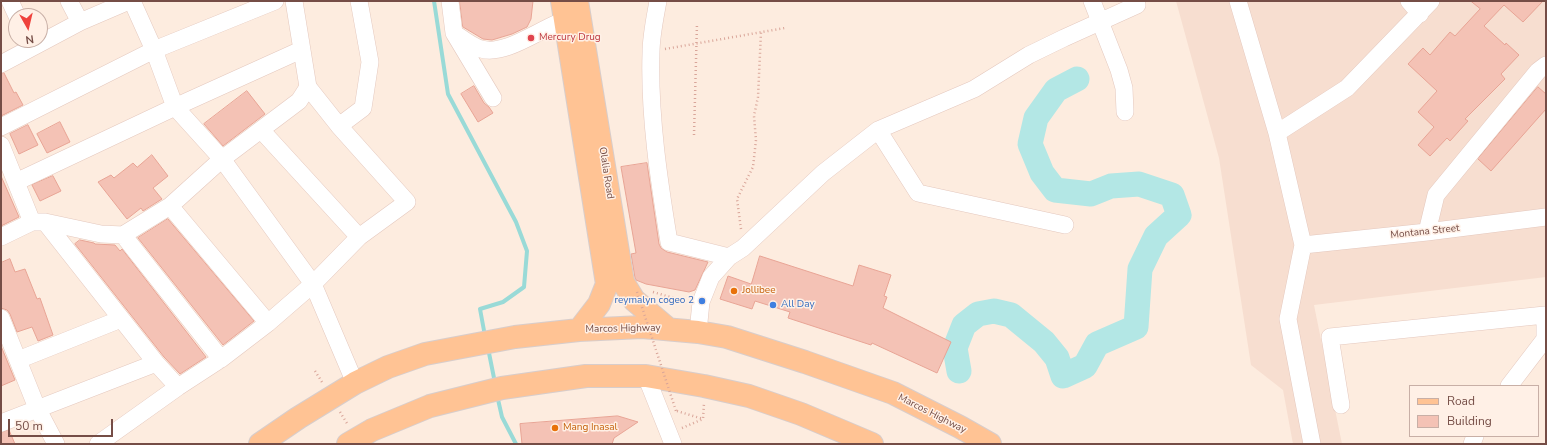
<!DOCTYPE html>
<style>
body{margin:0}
#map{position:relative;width:1547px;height:445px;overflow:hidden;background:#fdecdf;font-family:"Nunito Sans",sans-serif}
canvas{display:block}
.frame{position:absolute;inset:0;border:2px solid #754d46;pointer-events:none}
.legend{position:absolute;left:1409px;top:385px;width:130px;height:52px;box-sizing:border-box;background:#fff0e6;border:1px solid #c8afa6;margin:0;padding:5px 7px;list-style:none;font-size:12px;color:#754d46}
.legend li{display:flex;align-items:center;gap:8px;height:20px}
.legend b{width:20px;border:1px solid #c8afa6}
.north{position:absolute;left:8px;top:8px;width:40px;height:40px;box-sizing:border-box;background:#fff0e6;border:1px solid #c8afa6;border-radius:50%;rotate:172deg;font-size:11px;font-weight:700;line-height:16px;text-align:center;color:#754d46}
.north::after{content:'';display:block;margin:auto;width:14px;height:18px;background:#ef423c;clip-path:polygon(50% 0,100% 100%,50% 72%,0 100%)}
.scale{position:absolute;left:8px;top:419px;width:105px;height:18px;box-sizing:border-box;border:2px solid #754d46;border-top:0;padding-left:5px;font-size:12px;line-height:14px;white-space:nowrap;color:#754d46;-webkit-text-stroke:3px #fff0e6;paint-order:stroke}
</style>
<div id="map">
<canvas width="1547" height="445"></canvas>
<div class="frame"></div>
<ul class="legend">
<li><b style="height:5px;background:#ffc394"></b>Road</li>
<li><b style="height:11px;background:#f4c2b5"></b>Building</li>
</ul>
<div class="north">N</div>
<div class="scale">50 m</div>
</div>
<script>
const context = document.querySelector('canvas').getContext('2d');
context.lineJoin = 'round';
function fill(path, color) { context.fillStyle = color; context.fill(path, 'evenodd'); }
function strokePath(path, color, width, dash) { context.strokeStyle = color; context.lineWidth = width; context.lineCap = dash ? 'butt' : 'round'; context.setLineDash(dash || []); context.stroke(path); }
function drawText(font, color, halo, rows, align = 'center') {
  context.font = font + ' "Nunito Sans",sans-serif'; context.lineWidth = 3; context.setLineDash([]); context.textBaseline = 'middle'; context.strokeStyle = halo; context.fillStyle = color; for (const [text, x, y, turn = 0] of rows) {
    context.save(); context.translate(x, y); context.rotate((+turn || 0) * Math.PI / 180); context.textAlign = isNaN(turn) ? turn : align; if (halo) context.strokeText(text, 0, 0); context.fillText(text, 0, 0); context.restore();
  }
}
fill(new Path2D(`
 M1176 1H1546V277L1314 305 1342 444H1293L1283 390 1251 365 1219 158Z`), '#f7ded0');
strokePath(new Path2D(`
 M434 1 448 94 516 222 527 251 524 287 503 302 480 309 485 336
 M488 348 495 383
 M497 395 502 417 516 444`), '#99dad7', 4);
strokePath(new Path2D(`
 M959 371 955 348 964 325 978 314 994 311 1011 315 1044 342 1057 358 1063 376 1085 366 1097 344 1136 327 1140 269 1156 236 1179 215 1172 195 1139 184 1111 186 1091 194 1055 190 1042 173 1030 144 1036 118 1056 90 1077 79`), '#b3e7e5', 25);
const building = new Path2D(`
 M460 1H533L531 19 527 27 512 34 492 40 483 39 463 27Z
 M1471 1H1543L1523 22 1504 5 1484 26 1505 45 1506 43 1519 55 1501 74 1505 79 1465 119 1468 121 1450 141 1447 138 1430 156 1418 145 1434 127 1418 112 1437 91 1408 64 1423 48 1430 55 1450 32 1455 36 1480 9Z
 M4 73 14 93 16 92 23 105 1 116V74Z
 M474 86 484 103 489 107 493 113 478 122 461 94Z
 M1538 87 1546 94V109L1491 171 1478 159Z
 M247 91 265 114 223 146 204 124Z
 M60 122 70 142 47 153 37 134Z
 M28 125 38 145 19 154 10 134Z
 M152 155 168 176 153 188 162 199 143 211 141 208 127 219 98 182 111 175 114 178 133 163 137 167Z
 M647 163 659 244 661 248 667 252 708 262 695 290 689 292 646 284 636 280 635 278 631 254 636 253 621 167Z
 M1 176 19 217 1 226Z
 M53 176 61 191 40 201 32 185Z
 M168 219 254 321 223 345 138 238Z
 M80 240 94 243 95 244 115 245 120 251 122 249 206 357 180 374 164 357 75 244Z
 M760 256 853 286 859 265 891 275 884 296 887 297 883 308 951 342 937 373 872 343 871 345 788 318 790 312 755 301 752 309 720 299 728 276 751 284Z
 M10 259 15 272 25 269 37 299 40 298 53 335 38 341 32 327 17 332 10 314 7 310 1 308V263Z
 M1 346 15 380 1 386Z
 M618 416 638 422 614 438 612 444H522L520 424Z
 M9 430 15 444H1V433Z`);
fill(building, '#f4c2b5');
strokePath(building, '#e8a495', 1);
const minor = new Path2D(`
 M10 1 17 16
 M69 1 80 22
 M132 1 154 50 175 107 222 159 313 284 355 383
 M450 1 454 33 493 98
 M658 1C655 18 651 36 651 53 649 115 659 181 669 242L729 257 711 277 701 302 698 332
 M1092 1 1119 70 1124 88 1125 112
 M1238 1 1277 133 1303 245 1288 319 1312 444
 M1409 1 1420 14
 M454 33C463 39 471 46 481 49 509 57 547 22 576 17
 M1 64 80 22 129 1
 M339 126 363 108 370 62 359 1
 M1 127 154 50 275 1
 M878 130 918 193 1065 225
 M262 131 359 237
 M1277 133 1347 88 1431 1
 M1 145 32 222 1 237
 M16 182 175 107 301 50
 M170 206 268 323
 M32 222H45L101 234 123 235 170 206 222 159 299 101 308 87 294 1
 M45 222 156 363 178 387
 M1427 232 1436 195 1538 71 1546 65
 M123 235 221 359
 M1303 245 1427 232 1546 217
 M729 257 743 248 823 173 878 130 974 89 1029 55 1064 38 1137 5
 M1 318 37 408 56 444
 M18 360 121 319
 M646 376 673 444
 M1341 405 1330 337 1545 315V339L1509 386
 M1 423 156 363
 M98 444 178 387 221 359 268 323 313 284 359 237 407 202 339 126 308 87
 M1472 444 1475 436`);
const major = new Path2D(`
 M562 1 607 284 599 304 579 330
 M577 1 623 282 634 300 667 328
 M260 444 298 418 355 383 388 367 425 354 515 337 579 330 642 327 698 332 727 337 805 362 893 393 960 427 990 444
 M348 444 372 430 430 406 502 388 586 376H646L704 386 749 396 801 414 872 444`);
strokePath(minor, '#e4c8be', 18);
strokePath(major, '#d8cdcb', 24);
strokePath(new Path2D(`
 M665 49 785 28
 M694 135 697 23
 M741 229 737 199 753 167 756 140 754 116 758 97 761 32
 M653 292 670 297 686 300
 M315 371 322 382
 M677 411 703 419
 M340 412 348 425
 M682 428 703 419 704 403`), '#d9a599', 2.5, [1, 3]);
strokePath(minor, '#fff', 17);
strokePath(major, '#ffc394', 22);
strokePath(new Path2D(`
 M637 292 676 411`), '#d9a599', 2.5, [1, 3]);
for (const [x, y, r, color] of [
 [531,38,4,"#e0444e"],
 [734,291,4,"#e8710a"],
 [702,301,4,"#3f7fe0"],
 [773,305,4,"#3f7fe0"],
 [555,428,4,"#e8710a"]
]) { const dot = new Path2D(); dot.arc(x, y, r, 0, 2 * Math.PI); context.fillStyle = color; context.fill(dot); strokePath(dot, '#fff0e6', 1.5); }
drawText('10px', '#be3a42', '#fff0e6', [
 ["Mercury Drug",539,38]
], 'left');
drawText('10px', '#754d46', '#fff0e6', [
 ["Olalia Road",606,173,81],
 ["Montana Street",1425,232,-6],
 ["Marcos Highway",623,329,-1],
 ["Marcos Highway",932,414,27]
]);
drawText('10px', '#c56008', '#fff0e6', [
 ["Jollibee",742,291],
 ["Mang Inasal",563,428]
], 'left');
drawText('10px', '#366cbe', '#fff0e6', [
 ["reymalyn cogeo 2",694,301],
 ["All Day",781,305,"left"]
], 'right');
</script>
